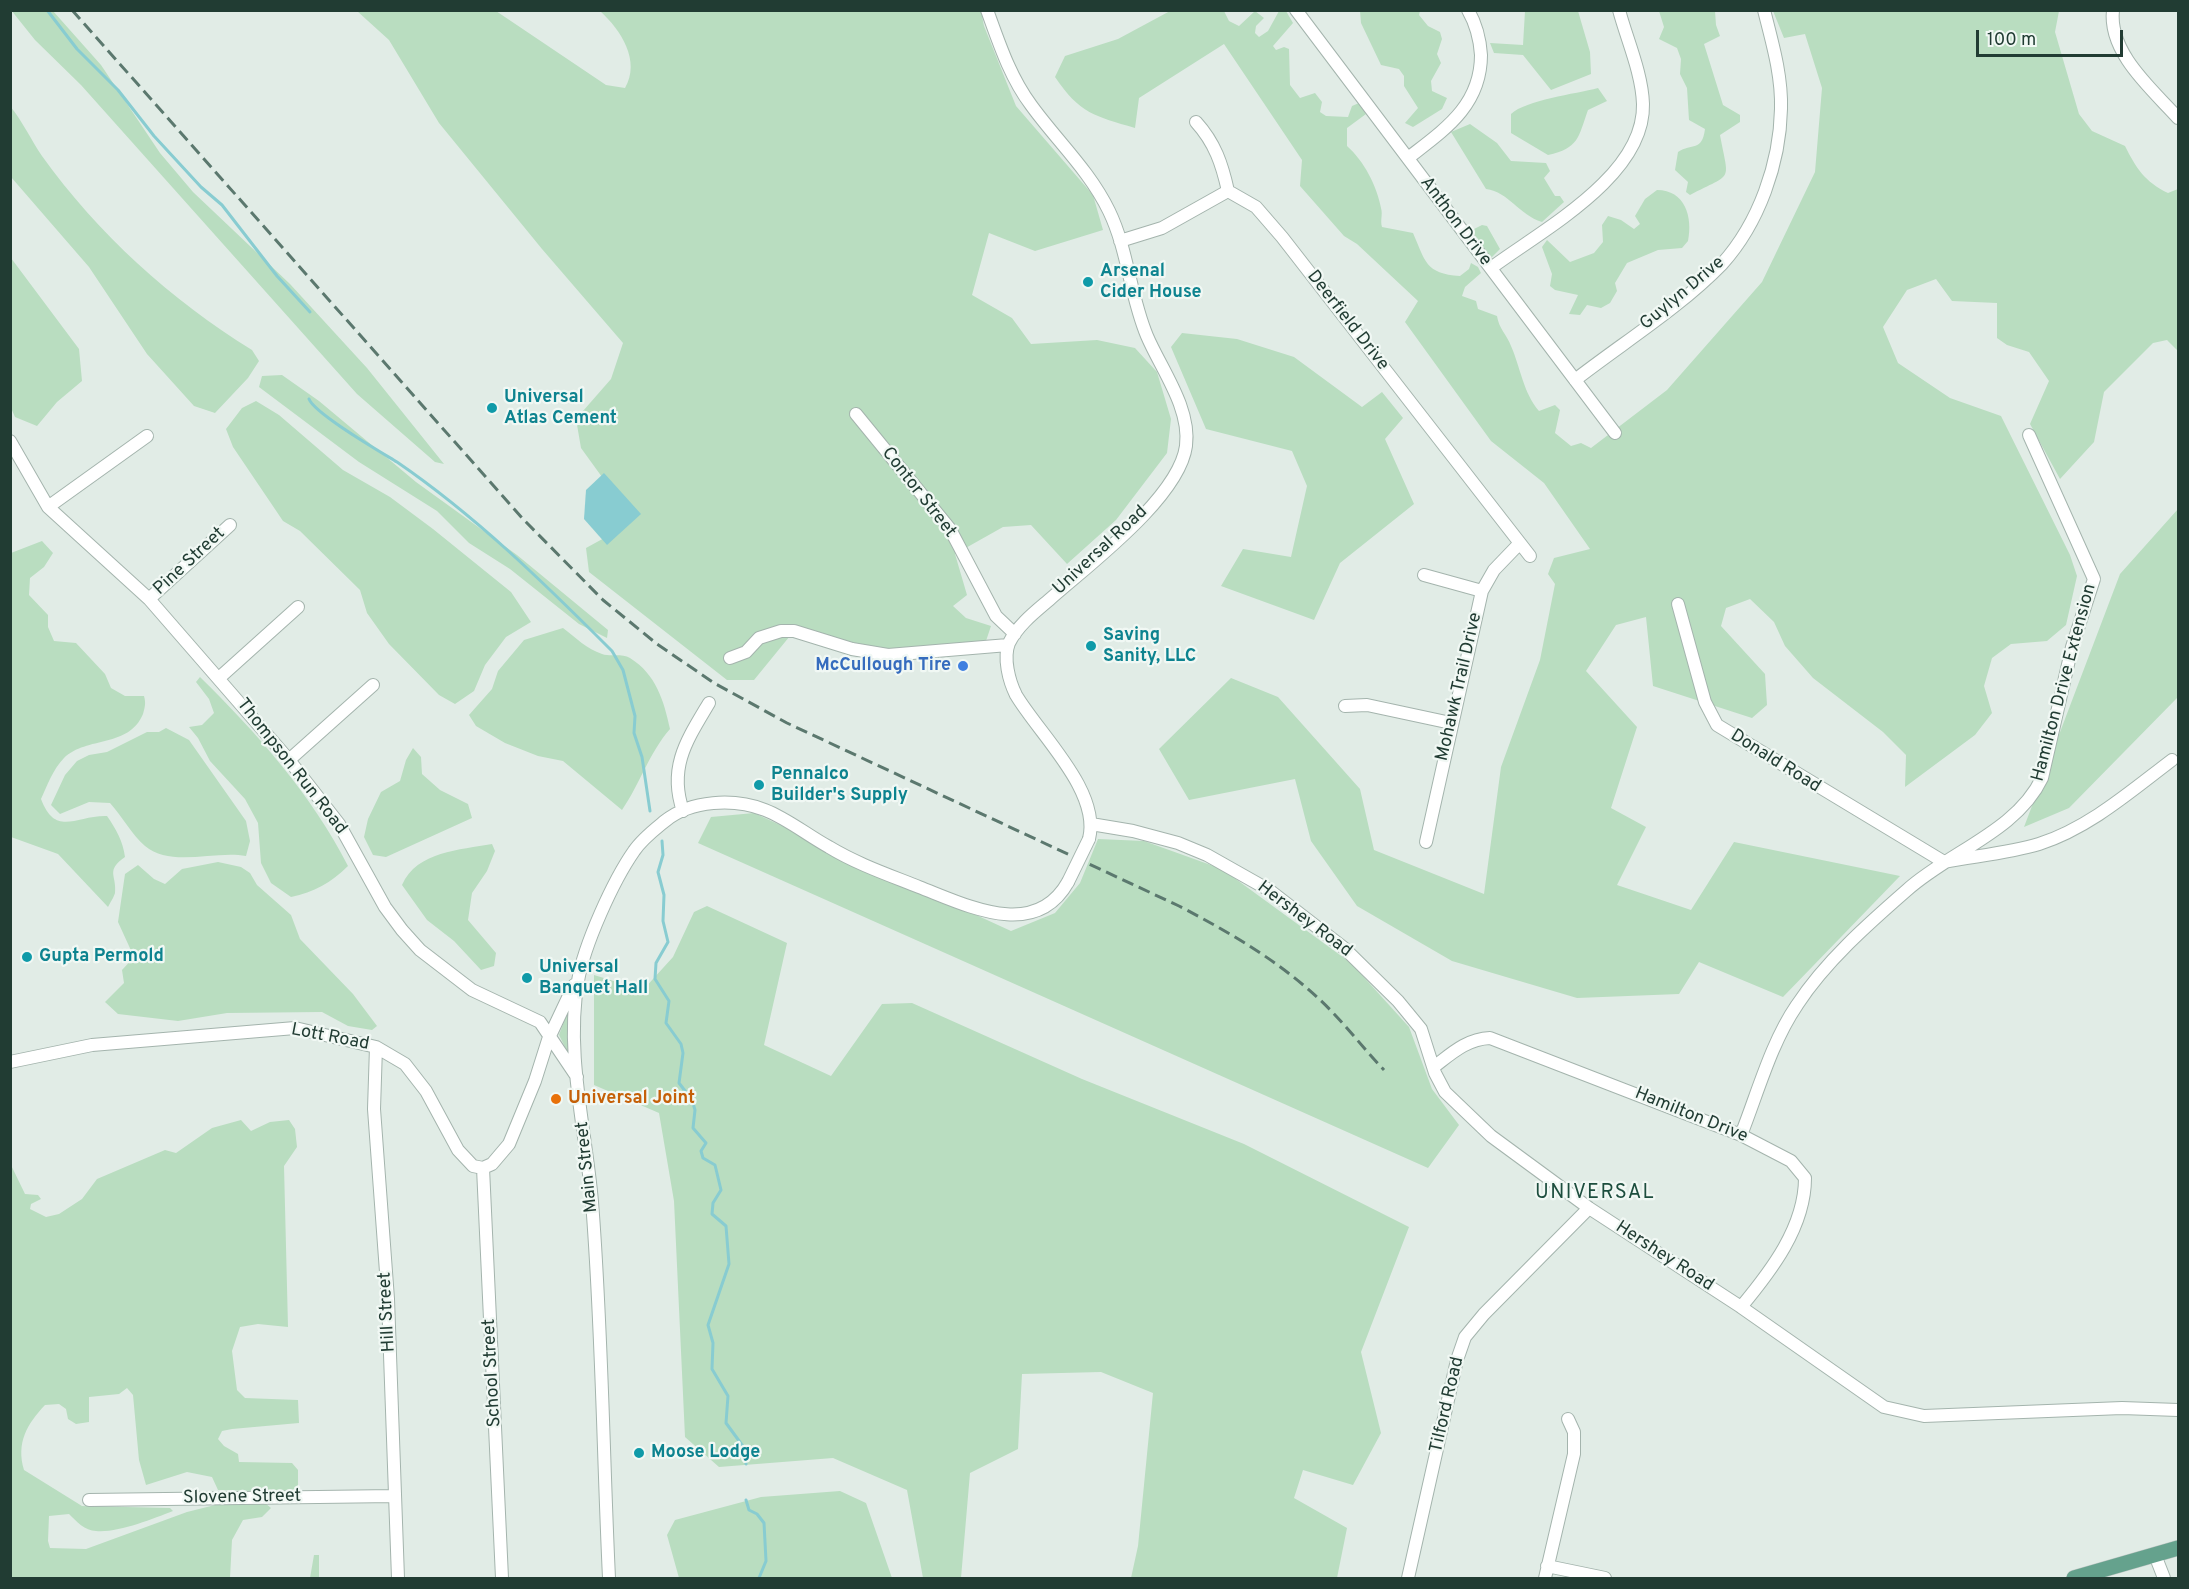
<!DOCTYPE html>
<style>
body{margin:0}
#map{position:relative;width:2189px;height:1589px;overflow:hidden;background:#e1ece6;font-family:Overpass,sans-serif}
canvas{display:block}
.frame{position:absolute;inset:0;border:12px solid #213c33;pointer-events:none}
.scale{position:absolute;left:1976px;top:30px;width:147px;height:27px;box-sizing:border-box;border:3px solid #213c33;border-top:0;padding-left:8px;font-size:18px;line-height:21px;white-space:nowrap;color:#213c33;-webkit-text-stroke:4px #f1f8f4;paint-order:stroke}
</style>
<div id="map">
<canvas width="2189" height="1589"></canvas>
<div class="frame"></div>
<div class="scale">100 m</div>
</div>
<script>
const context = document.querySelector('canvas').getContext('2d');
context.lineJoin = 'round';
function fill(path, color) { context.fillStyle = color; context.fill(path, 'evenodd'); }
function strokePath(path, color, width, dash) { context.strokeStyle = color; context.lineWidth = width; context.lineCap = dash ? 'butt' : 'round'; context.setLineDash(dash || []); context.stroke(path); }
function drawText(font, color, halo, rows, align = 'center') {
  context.font = font + ' Overpass,sans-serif'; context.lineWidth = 4.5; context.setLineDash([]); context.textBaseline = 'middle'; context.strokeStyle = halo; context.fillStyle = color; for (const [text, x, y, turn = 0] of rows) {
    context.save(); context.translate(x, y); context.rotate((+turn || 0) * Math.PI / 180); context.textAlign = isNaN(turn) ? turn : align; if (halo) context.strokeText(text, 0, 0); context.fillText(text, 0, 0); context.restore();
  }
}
fill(new Path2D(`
 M11 10 53 11 101 65 160 153 193 192 290 284 367 368 444 464 435 462 357 394 81 85 35 40Z
 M357 11H496L606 85 625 88C641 61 621 30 600 11H981L984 26 1016 106 1093 195 1103 230 1035 251 989 233 972 295 1012 318 1031 344 1097 340 1135 348 1157 372 1171 419 1167 453 1116 520 1067 564 1031 525 1003 527 955 554 967 595 953 606 966 618 991 626 986 641 877 658 794 631 754 680H727L589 572 586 548 617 531 628 513 581 448 576 419 611 379 623 343 542 249 439 123 389 40Z
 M1170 11H1224L1229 21 1239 26 1255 11 1264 18 1256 26 1255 33 1259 37 1268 31 1279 11H1286L1293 23 1273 46 1276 50 1284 47 1289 49 1290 85 1300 98 1315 93 1322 102 1320 112 1326 116 1348 117 1352 106 1359 103 1366 114 1347 128V146C1364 161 1377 186 1381 208 1383 215 1380 220 1382 227L1413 233C1425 260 1425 274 1460 276L1469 269 1471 263 1478 267 1481 273 1465 287 1462 296 1476 301 1478 309 1497 316C1499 329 1507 335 1511 346 1521 369 1523 392 1539 411L1555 405 1560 410 1555 433 1571 446 1581 443 1591 448 1667 390 1762 282 1815 172 1822 88 1805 34 1784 38 1773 11H2059L2055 32 2079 114 2092 131 2125 146C2136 168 2145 182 2168 193L2178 189V351L2167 340 2153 343 2104 392 2094 442 2060 479 2030 424 2049 381 2029 352 2007 345 1997 338V303L1952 301 1936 279 1907 290 1883 327 1898 363 1950 398 2001 416 2070 555 2077 576 2066 625 2047 641 2011 644 1992 658 1984 686 1992 713 1975 735 1905 787 1906 755 1883 732 1813 678 1785 646 1774 622 1750 599 1726 608 1721 626 1765 674 1767 705 1752 718 1653 686 1646 617 1616 625 1586 671 1637 727 1611 808 1646 827 1617 885 1691 910 1734 842 1900 876 1783 997 1699 962 1679 994 1577 998 1452 961 1357 906 1311 841 1295 779 1189 800 1159 749 1231 678 1278 697 1360 789 1374 850 1484 894 1501 767 1540 660 1555 584 1548 574 1554 558 1590 549 1544 483 1491 441 1405 322 1418 301 1357 244 1344 236 1300 186 1302 160 1224 44 1139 98 1135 128C1095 116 1080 114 1055 77L1065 56 1118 39Z
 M1360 11H1420L1419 15 1428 26 1440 32 1442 39 1437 54 1441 63 1431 81 1432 91 1447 98 1442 109 1413 127 1405 123 1418 108 1404 86V76L1399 69 1381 65 1361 23Z
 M1525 11H1578L1590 52 1591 74 1551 90 1523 55 1494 53 1490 43 1523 45Z
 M1659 11H1715L1716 25 1720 36 1704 44 1723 105 1740 115V122L1720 135C1729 184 1734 172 1690 195L1686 192 1688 182 1675 170 1678 152C1692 143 1702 152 1705 129L1689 120 1687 88 1680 74 1681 59 1677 48 1659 39 1664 27Z
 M1598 88 1607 101 1588 110C1578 138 1579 148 1548 155L1511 133V114C1526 100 1575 94 1598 88Z
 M10 106C23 122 31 140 42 156 98 234 171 300 252 350L259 361 248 378 215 413 194 406 147 354 89 267 11 177Z
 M1470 124 1497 143 1511 161 1546 163 1550 171 1544 178 1555 196H1560L1564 202 1542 222C1519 215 1509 192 1486 189L1451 132Z
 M1657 190C1685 190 1693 217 1688 241L1682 248 1658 250 1627 263 1615 283 1617 291 1610 303 1601 308 1587 305 1580 315 1569 314 1578 295 1555 290 1550 286 1552 274 1542 247 1547 240 1570 262 1594 253 1603 242 1602 225 1608 216 1621 220 1634 229 1640 224 1635 216 1645 199Z
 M1482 225 1487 226 1500 249 1490 259 1468 232Z
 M11 258 79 349 82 381 57 402 37 426 15 417 11 408Z
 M1182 333 1237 339 1294 357 1362 407 1382 392 1403 418 1385 439 1414 504 1340 563 1314 620 1221 586 1243 549 1291 557 1307 486 1292 451 1206 429 1171 347Z
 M282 375 319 401 416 482 517 555 608 630 607 638 579 624 510 569 469 543 437 511 359 462 259 387 262 376Z
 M256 401 279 415 343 470 390 497 433 529 511 592 531 622 506 637 485 665 474 691 455 704 439 695 389 644 367 613 360 590 300 531 283 521 233 447 226 429 242 408Z
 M2178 509V697L2069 808 2024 827 2120 574Z
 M42 541 53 553 44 567 30 578 29 595 48 615V627L54 641 76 643 105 674 111 688 125 696H144C146 703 145 707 143 714 129 748 87 736 64 758 53 769 47 786 41 799 56 838 76 815 107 816 116 829 123 841 125 857 105 871 117 875 115 893 114 897 110 903 108 907L58 854 11 837V553Z
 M563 628C576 638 587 649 602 654 610 657 622 653 630 658 656 674 664 701 670 729 649 753 640 784 622 810L563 761 538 756 505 743 476 726 469 715 492 689 498 671 524 640Z
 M200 677C257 733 312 795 348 866 331 883 314 892 291 897L271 883 261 863 258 823 245 799 210 761 198 738 189 727 202 725 214 713 209 699 196 682Z
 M166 728 189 740 246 821 250 841 246 856C215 850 171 868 145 846 132 835 122 816 110 803L89 802 60 814 51 805 65 775 77 761 89 755 107 752 147 732H159Z
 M413 748 421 757 422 774 440 790 468 804 472 818 386 857 373 855 364 837 368 819 381 792 400 781 406 760Z
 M754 813 1011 931 1055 913 1080 883 1098 839 1144 841 1222 869 1351 963 1409 1027 1432 1089 1459 1125 1428 1168 698 843 711 817Z
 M492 844 495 851 487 871 472 893 468 920 496 953 494 966 481 970 454 941 427 920 402 885C417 851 460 850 492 844Z
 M218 862 241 867 250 873 257 885 291 915 300 939 353 994 377 1026 372 1030 348 1026 322 1012 227 1013 178 1021 118 1014 105 1002 124 983 122 970 134 957 118 922 125 874 138 865 154 879 165 884 182 869Z
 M707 906 787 943 764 1045 831 1076 882 1004 912 1003 1082 1079 1244 1144 1409 1227 1361 1352 1381 1433 1353 1485 1303 1470 1294 1498 1347 1528 1337 1578H1131L1138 1546 1153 1393 1101 1372 1022 1374 1018 1449 970 1473 961 1578H923L907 1490 833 1458 719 1467 685 1437 674 1201 659 1113 594 1085V975L643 990 673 957 694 912Z
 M568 1010 569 1050 567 1051 559 1035Z
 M241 1120 251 1131 270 1122 289 1120 295 1129 297 1147 284 1166 288 1327 258 1324 240 1327 232 1351 237 1390 245 1398 298 1400 299 1423 232 1429 222 1431 218 1439 224 1446 238 1454 239 1462 292 1463 298 1470V1487L289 1492 218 1490 212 1477 187 1472 146 1485 139 1460 133 1395 127 1388 119 1394 89 1397V1422L76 1424 68 1419 66 1409 59 1404 45 1405C27 1424 16 1443 24 1470L82 1506 170 1508 173 1511C152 1519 118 1533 96 1531 85 1531 76 1521 69 1514L49 1516 48 1541 50 1548 86 1549 187 1512 223 1503H265L271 1508 262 1517 243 1520 232 1540 230 1578H11L10 1163 25 1194 38 1195 41 1199 31 1204 30 1209 46 1217 59 1214 82 1199 97 1179 165 1150 176 1153 212 1128Z
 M840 1491 866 1503 892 1578H679L667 1535 675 1520 761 1497Z
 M314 1555H319V1578H310Z`), '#b9ddc0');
fill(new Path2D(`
 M604 473 641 514 607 545 584 519 586 490Z`), '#88ccd1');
strokePath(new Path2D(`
 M47 10 77 49 118 90 154 136 201 187 222 205 277 276 310 312
 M309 399C315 414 379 451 397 462 476 516 544 583 612 651L623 670 635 716 634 733 642 757 650 811
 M662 841 663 855 658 872 664 895 663 921 668 942 656 963 655 979 669 1001 666 1023 681 1044 683 1053 679 1083 692 1100 695 1110 693 1128 706 1143 701 1151 703 1158 715 1165 721 1190 713 1203 712 1214 726 1226 729 1264 708 1325 713 1343 712 1369 728 1396 726 1423 745 1449 746 1464
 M746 1500 749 1510 757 1514 764 1523 766 1561 759 1578`), '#88ccd1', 3);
const minor = new Path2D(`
 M987 10C999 43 1010 77 1031 105 1057 141 1089 170 1109 211 1128 250 1130 296 1147 336 1161 369 1191 408 1186 446 1179 498 1087 566 1049 600 1035 612 1018 625 1009 643 1003 658 1009 681 1016 695 1039 734 1101 791 1089 839
 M1296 10 1615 433
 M2113 10C2108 53 2153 90 2178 118
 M1196 122C1215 143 1222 164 1228 191
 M1408 158C1444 130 1481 106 1481 55 1480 39 1476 24 1468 10
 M1228 191 1256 207 1282 237 1530 556
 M1120 241 1162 228 1228 191
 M1491 268C1542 230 1645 176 1643 104 1642 73 1627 40 1619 10
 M1575 380C1624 342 1679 308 1722 264 1759 223 1780 163 1781 109 1782 75 1772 42 1764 10
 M856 414 950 529 996 616 1015 634
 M10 441 48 507 149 599 289 760 339 824 385 907 402 930 420 950 472 990 540 1022 577 1077
 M48 507 147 436
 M1424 575 1482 591
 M149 599 230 525
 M1678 604 1705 702 1717 725 1944 862C1975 856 2009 853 2039 844 2089 828 2131 791 2172 760
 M730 658 746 652 759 638 781 631H794L852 649 888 655 1008 645
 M219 678 298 607
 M1345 706 1367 705 1451 723
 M289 760 373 685
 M683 811C668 767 687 740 709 703
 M1091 824 1133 831 1178 843 1207 855 1269 890 1344 948 1398 1001 1421 1029 1435 1073 1445 1092 1491 1136 1589 1208 1741 1307 1884 1407 1924 1416 2122 1408 2178 1410
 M1426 842 1482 591 1494 570 1519 544
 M376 1047 374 1109 388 1299 398 1578
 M10 1062 92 1045 295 1028 376 1047 405 1064 426 1091 458 1150 473 1166 483 1168 492 1164 509 1144 535 1081 548 1040 574 985
 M1435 1066C1452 1053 1467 1039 1490 1038L1741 1135 1791 1161 1805 1178C1805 1227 1771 1271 1741 1307
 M1741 1135C1758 1092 1771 1043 1797 1005 1825 962 1868 924 1907 890 1949 852 2017 831 2042 778L2072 647 2094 579 2029 435
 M483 1168 502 1578
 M89 1500 394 1496
 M2155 1555 2164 1578
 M1547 1566 1605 1578
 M609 1578C603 1453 602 1327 592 1202 586 1130 565 1053 578 981 584 945 613 881 634 851 642 839 654 830 665 821 691 800 734 798 765 810 788 819 807 835 829 847 857 864 889 875 919 887 966 905 1035 941 1068 882
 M1408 1578 1457 1360 1465 1337 1484 1314 1589 1208
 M1545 1578 1574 1454V1432L1568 1419`);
const major = new Path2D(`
 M2074 1578 2178 1548`);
strokePath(minor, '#a4b4ad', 14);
strokePath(major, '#c1c8c6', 16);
strokePath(minor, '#fff', 12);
strokePath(major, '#65a28d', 15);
strokePath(new Path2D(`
 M72 10 523 519 603 600 657 644 714 683 787 723 1179 906C1229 932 1277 960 1318 998 1342 1020 1362 1047 1384 1070`), '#5b786e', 3, [12, 6]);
const minorBridge = new Path2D(`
 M1068 882 1089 839`);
strokePath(minorBridge, '#a4b4ad', 14, []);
strokePath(minorBridge, '#fff', 12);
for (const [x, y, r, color] of [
 [1088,282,6,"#0f9aa8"],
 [492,408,6,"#0f9aa8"],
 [1091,646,6,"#0f9aa8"],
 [963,666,6,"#3f7fe0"],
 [759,785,6,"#0f9aa8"],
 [27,957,6,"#0f9aa8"],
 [527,978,6,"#0f9aa8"],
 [556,1099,6,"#e8710a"],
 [639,1453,6,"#0f9aa8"]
]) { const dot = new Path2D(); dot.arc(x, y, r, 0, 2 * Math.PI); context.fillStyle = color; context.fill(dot); strokePath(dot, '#f1f8f4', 2); }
drawText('18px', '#213c33', '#f1f8f4', [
 ["Anthon Drive",1455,222,53],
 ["Guylyn Drive",1683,294,-40],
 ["Deerfield Drive",1347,321,52],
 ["Contor Street",918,493,52],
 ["Universal Road",1101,551,-43],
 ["Pine Street",190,562,-43],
 ["Hamilton Drive Extension",2065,683,-75],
 ["Mohawk Trail Drive",1460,687,-77],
 ["Donald Road",1775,762,32],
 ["Thompson Run Road",291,767,52],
 ["Hershey Road",1304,920,37],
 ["Lott Road",330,1038,11],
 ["Hamilton Drive",1691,1116,22],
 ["Main Street",588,1167,-96],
 ["Hershey Road",1664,1257,33],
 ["Hill Street",388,1312,-93],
 ["School Street",493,1373,-93],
 ["Tilford Road",1448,1405,-77],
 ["Slovene Street",242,1498,-1]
]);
drawText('bold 18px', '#0d838f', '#f1f8f4', [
 ["Arsenal",1100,272],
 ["Cider House",1100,293],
 ["Universal",504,398],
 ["Atlas Cement",504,419],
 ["Saving",1103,636],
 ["Sanity, LLC",1103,657],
 ["Pennalco",771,775],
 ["Builder's Supply",771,796],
 ["Gupta Permold",39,957],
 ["Universal",539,968],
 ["Banquet Hall",539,989],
 ["Moose Lodge",651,1453]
], 'left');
drawText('bold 18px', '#366cbe', '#f1f8f4', [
 ["McCullough Tire",951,666]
], 'right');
drawText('bold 18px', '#c56008', '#f1f8f4', [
 ["Universal Joint",568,1099]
], 'left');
context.letterSpacing = '1.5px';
drawText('20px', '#1d4e3e', '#f1f8f4', [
 ["UNIVERSAL",1595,1194]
]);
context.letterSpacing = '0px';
</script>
